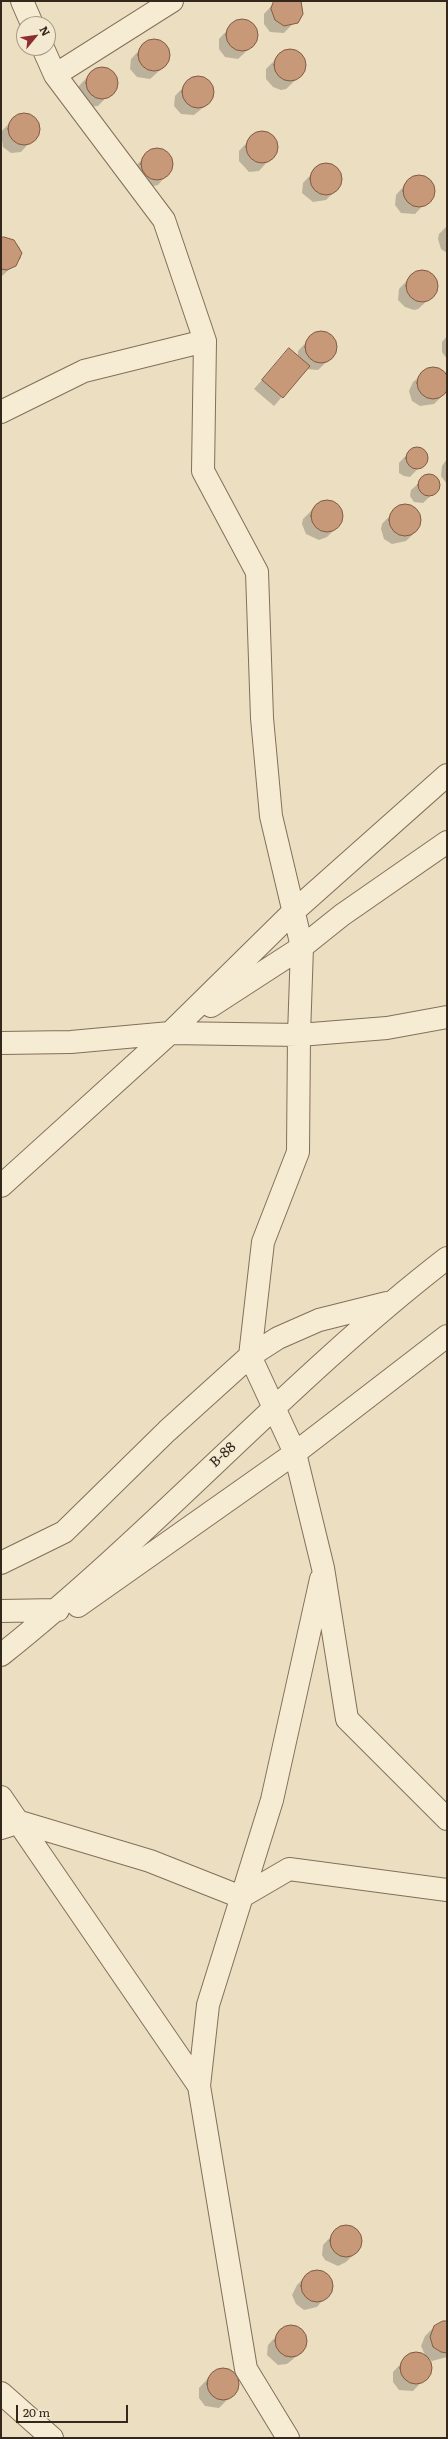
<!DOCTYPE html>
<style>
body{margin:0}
#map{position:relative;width:448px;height:2439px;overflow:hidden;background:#ebdec1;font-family:Literata,serif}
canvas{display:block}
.frame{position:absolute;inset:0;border:2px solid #34281d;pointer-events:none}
.north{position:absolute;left:16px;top:16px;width:40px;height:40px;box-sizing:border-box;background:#f3e8d0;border:1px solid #a79b88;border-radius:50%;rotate:61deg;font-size:11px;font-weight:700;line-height:16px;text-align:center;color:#34281d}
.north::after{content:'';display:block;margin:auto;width:14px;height:18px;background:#8e2e30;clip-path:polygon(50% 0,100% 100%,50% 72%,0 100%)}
.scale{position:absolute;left:16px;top:2405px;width:112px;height:18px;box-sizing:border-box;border:2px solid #34281d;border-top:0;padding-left:5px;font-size:12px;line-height:14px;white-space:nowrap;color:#34281d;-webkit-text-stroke:3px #f3e8d0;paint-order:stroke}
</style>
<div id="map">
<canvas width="448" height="2439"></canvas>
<div class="frame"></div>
<div class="north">N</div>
<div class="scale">20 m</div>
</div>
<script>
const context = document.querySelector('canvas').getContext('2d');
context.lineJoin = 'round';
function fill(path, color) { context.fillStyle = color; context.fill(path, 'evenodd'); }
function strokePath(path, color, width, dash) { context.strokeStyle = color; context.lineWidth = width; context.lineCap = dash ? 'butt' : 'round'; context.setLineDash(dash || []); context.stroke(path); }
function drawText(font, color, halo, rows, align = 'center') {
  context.font = font + ' Literata,serif'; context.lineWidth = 3.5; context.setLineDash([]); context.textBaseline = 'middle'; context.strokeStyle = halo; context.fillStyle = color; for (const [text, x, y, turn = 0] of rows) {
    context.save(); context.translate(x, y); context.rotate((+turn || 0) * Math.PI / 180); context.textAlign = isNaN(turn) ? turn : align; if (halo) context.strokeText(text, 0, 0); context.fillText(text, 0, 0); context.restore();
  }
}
fill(new Path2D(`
 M276 1H298L302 14 284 33 270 32 264 24V14Z
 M245 20 256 30 255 43 238 59 225 57 219 49V39L235 22Z
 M157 40 168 50 167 64 150 79 137 77 130 69 131 59 147 42Z
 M288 50 298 53 305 65 303 73 286 89 281 90 273 87 266 79V69L283 52Z
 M105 68 114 73 116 87 98 106 89 107 77 92 78 87 94 70Z
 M201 77 205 79 212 87 211 101 194 115 181 114 174 106 175 96 191 79Z
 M27 114 38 123 39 132 21 152 11 153 3 147 1 132 17 115Z
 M265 132 276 142 277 151 259 171 249 172 239 161V151L255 134Z
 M150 151H165L171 159 172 168 158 185 144 188 134 168Z
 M329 164 338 170 341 178 335 191 326 200 313 202 302 193 303 183 319 166Z
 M422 176 427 178 433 185V195L415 214 401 213 395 205 396 195 411 178Z
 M447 226V253L441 249 438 239 439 234Z
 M1 241H14L20 248 21 258 1 277Z
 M415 272 430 273 436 281 435 294 418 309 414 310 405 307 398 300 399 289Z
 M324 332 329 334 335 341 334 355 318 370 306 369 274 406 254 389 289 349 298 357V351L314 334Z
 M447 336V359L442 352V342Z
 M431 368H437L445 374 447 385 443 395 434 404 420 406 412 401 409 391 413 382Z
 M412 449H421L426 454V460L410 477 404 476 399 473V463Z
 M447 459V484L441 476 442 466Z
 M428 475 434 476 439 484 437 490 423 503 414 502 410 496 411 490Z
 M330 501 338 506 341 520 336 528 327 537 319 540 306 534 302 524 303 519 320 502Z
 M408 506 417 511 420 519 415 532 406 541 392 544 384 539 381 529 382 524 398 507Z
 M349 2227 358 2232 361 2241 355 2253 346 2262 338 2266 325 2260 322 2255 323 2245 339 2228Z
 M320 2272 329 2277 331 2290 317 2307 304 2310 296 2304 292 2295 297 2285 306 2276Z
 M447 2323V2357L432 2361 426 2356 430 2363 431 2372 413 2391 399 2390 393 2382V2372L409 2355 419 2353 425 2355 421 2346 425 2336 434 2327Z
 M294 2326 299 2328 305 2336 304 2350 287 2364 278 2365 267 2355 268 2345 284 2328Z
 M226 2369 236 2379 235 2392 219 2408 205 2406 199 2398V2388L215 2371Z`), '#0003');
const building = new Path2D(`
 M274 1H301L303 14 298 23 284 26 275 20 271 9Z
 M226 35a16 16 0 1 1 32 0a16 16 0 1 1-32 0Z
 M138 55a16 16 0 1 1 32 0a16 16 0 1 1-32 0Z
 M274 65a16 16 0 1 1 32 0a16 16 0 1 1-32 0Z
 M86 83a16 16 0 1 1 32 0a16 16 0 1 1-32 0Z
 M182 92a16 16 0 1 1 32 0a16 16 0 1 1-32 0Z
 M8 129a16 16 0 1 1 32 0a16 16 0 1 1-32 0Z
 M246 147a16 16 0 1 1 32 0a16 16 0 1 1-32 0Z
 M141 164a16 16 0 1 1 32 0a16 16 0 1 1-32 0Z
 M310 179a16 16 0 1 1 32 0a16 16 0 1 1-32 0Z
 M403 191a16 16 0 1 1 32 0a16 16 0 1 1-32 0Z
 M4 237 14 240 22 253 16 266 7 270 1 269V238Z
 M406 286a16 16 0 1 1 32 0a16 16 0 1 1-32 0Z
 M305 347a16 16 0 1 1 32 0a16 16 0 1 1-32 0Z
 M289 348 310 366 283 398 262 380Z
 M417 383a16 16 0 1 1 32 0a16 16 0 1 1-32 0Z
 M406 458a11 11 0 1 1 22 0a11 11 0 1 1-22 0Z
 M418 485a11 11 0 1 1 22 0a11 11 0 1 1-22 0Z
 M311 516a16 16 0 1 1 32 0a16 16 0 1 1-32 0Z
 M389 520a16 16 0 1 1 32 0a16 16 0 1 1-32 0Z
 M330 2241a16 16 0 1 1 32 0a16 16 0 1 1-32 0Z
 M301 2286a16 16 0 1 1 32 0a16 16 0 1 1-32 0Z
 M443 2321H447V2353L441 2352 433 2347 430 2337 434 2326Z
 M275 2341a16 16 0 1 1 32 0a16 16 0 1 1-32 0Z
 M400 2368a16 16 0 1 1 32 0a16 16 0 1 1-32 0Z
 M207 2384a16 16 0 1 1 32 0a16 16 0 1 1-32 0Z`);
fill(building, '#c79979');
strokePath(building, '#815a41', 1);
const minor = new Path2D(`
 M22 1 32 24
 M43 48 55 75 172 1
 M55 75 164 220 205 341 203 471 257 572 262 718 271 816 302 947 299 1035 298 1152 263 1242 250 1356 295 1453 323 1568 347 1719 447 1819
 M1 412 84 371 205 341
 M211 1006 302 947 342 915 447 842
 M1 1043 71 1042 170 1033 299 1035 387 1028 447 1017
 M1 1186 170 1033 294 911 447 775
 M1 1563 64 1532 167 1431 250 1356 278 1338 319 1320 387 1303
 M78 1606 295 1453 447 1336
 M1 1611 58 1610
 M1 1655C157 1531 289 1380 447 1258
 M1 1797 199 2086 246 2369 288 2438
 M1 1828 20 1822 150 1861 241 1897 289 1869 447 1890
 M199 2086 208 2005 272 1800 321 1579
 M1 2393 52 2438`);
strokePath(minor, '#836f5a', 24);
strokePath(minor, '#f6ecd4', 22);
drawText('14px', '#34281d', '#f3e8d0', [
 ["B-88",223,1455,-43]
]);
</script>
